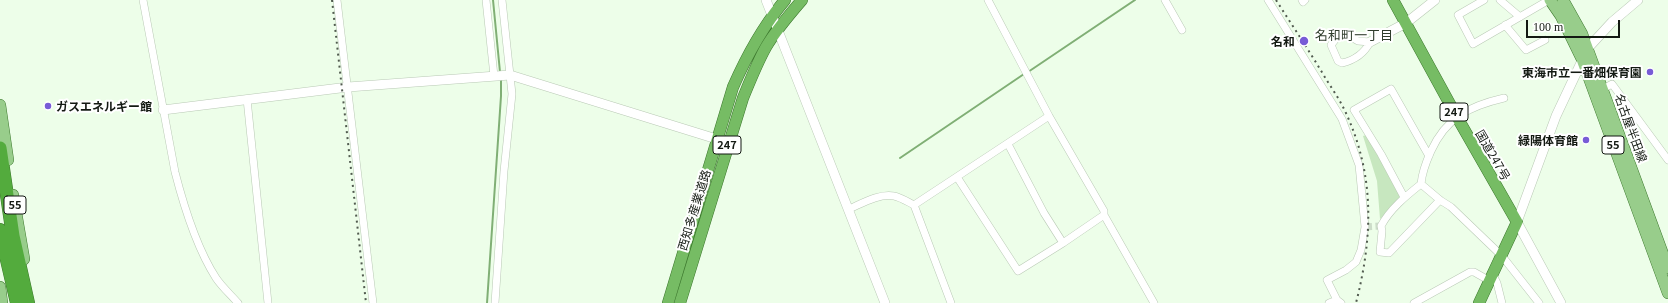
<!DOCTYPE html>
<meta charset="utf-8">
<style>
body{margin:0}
#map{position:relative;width:1668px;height:303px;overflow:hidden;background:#edfee9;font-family:Georgia,serif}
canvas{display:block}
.scale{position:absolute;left:1526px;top:20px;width:94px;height:18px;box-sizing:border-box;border:2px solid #131912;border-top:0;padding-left:5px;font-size:12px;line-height:14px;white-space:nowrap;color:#131912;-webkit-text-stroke:3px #fff;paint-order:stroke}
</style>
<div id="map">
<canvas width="1668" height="303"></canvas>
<div class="scale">100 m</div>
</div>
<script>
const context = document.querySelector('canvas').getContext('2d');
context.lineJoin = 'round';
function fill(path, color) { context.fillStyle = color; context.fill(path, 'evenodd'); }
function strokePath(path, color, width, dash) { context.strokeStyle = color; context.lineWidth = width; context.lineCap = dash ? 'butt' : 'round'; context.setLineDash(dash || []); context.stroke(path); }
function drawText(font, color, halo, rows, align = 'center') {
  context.font = font + ' Georgia,"Noto Sans JP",serif'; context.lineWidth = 4; context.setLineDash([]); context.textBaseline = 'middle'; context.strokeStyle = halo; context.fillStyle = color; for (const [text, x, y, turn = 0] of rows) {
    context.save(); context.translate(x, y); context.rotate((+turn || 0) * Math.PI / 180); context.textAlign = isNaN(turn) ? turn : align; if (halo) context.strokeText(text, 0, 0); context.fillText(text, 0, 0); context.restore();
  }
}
fill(new Path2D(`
 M1366 135 1401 196 1394 205 1380 219 1377 181 1363 136Z`), '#c7e7bf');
strokePath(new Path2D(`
 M493 0 500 72
 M1028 72 1135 0
 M900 158 1024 74
 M487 303 501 96V79`), '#80af75', 2);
strokePath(new Path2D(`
 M1365 227 1381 226`), '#ccdcc9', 7, [7, 3.5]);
const minor = new Path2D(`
 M143 0 175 172C184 207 196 247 216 278 222 287 231 295 238 303
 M337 0 373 303
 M486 0 494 76
 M988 0 1049 116 1104 211V215L1154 303
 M1165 0 1182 30
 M1268 0 1342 119 1359 165 1365 227 1361 250 1356 262 1346 270 1327 280 1337 300 1341 303
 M1302 0 1303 2 1305 0
 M1484 0 1458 15 1473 44 1549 0
 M1500 0 1520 17
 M1505 25 1526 50 1545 40
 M1344 35 1349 36 1358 41 1370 42C1364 54 1355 60 1342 63L1338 61 1331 45 1338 36Z
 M1603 89 1612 84 1668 160
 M247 99 268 303
 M1008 144 1044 213 1063 243
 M957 177 1018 271 1063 243 1104 215
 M1421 184 1440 200 1451 207 1502 256 1539 303
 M1404 197 1381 154 1354 110 1391 89 1429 156
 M1440 200 1389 253 1380 252 1382 231 1381 226C1390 209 1406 196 1421 184 1422 173 1426 162 1431 151 1446 118 1469 106 1504 98
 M914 205 1049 116
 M849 209C861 204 879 193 894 196 900 197 908 202 914 205L951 303
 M1493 275 1497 283 1502 303
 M495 303 504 171 512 94 502 0
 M1329 303 1337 300
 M1414 303 1470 272H1474L1490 281`);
const tertiary = new Path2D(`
 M766 0 885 303
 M1370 42 1406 23 1435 0
 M163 110 348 87 510 75 723 141
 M1561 303 1517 222 1556 116 1588 48 1612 22 1638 0`);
const primary = new Path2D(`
 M1550 0 1561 16 1582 59 1668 293
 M1563 0 1582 34 1668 268
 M0 105 8 160
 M13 195 24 259
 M0 287 2 303`);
const trunk = new Path2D(`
 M1393 0 1457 117 1517 222 1479 303
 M668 303 733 87C747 55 763 26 785 0
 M680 303 743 98C750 81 757 63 766 47 776 30 789 15 802 0`);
const motorway = new Path2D(`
 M0 148 13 236 28 303
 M0 230 17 303`);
strokePath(minor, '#b9c9b5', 8);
strokePath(tertiary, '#b9c9b5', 10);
strokePath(primary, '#3d782e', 12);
strokePath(trunk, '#3d782e', 12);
strokePath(motorway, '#3d782e', 14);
strokePath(minor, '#fff', 7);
strokePath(tertiary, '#fff', 9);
strokePath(primary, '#98cd8b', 11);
strokePath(trunk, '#76bc64', 11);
strokePath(motorway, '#53ab3d', 13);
strokePath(new Path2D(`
 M332 0 366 303
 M1276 0C1292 25 1308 49 1323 74 1330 86 1339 98 1345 111 1375 175 1373 236 1356 303`), '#515a4f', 2, [2, 4]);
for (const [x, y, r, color] of [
 [1304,41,5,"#775bd6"],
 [1650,72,4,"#775bd6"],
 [48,106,4,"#775bd6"],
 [1586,140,4,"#775bd6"]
]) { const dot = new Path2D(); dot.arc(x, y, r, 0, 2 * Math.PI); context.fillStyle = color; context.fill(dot); strokePath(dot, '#fff', 1.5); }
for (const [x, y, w] of [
 [1454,112,28],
 [727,145,28],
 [1613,145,22],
 [15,205,22]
]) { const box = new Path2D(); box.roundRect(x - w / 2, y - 9, w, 18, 3); context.fillStyle = '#fff'; context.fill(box); strokePath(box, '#131912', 1); }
drawText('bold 11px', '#131912', null, [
 ["247",1454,112],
 ["247",727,145],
 ["55",1613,145],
 ["55",15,205]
]);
drawText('bold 12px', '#131912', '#fff', [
 ["名和",1295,41],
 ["東海市立一番畑保育園",1642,72],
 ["ガスエネルギー館",56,106,"left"],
 ["緑陽体育館",1578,140]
], 'right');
drawText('12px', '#131912', '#fff', [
 ["名古屋半田線",1631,128,70],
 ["国道247号",1493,155,60],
 ["西知多産業道路",694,210,-73]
]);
drawText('13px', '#303d2d', '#fff', [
 ["名和町一丁目",1354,35]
]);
</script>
